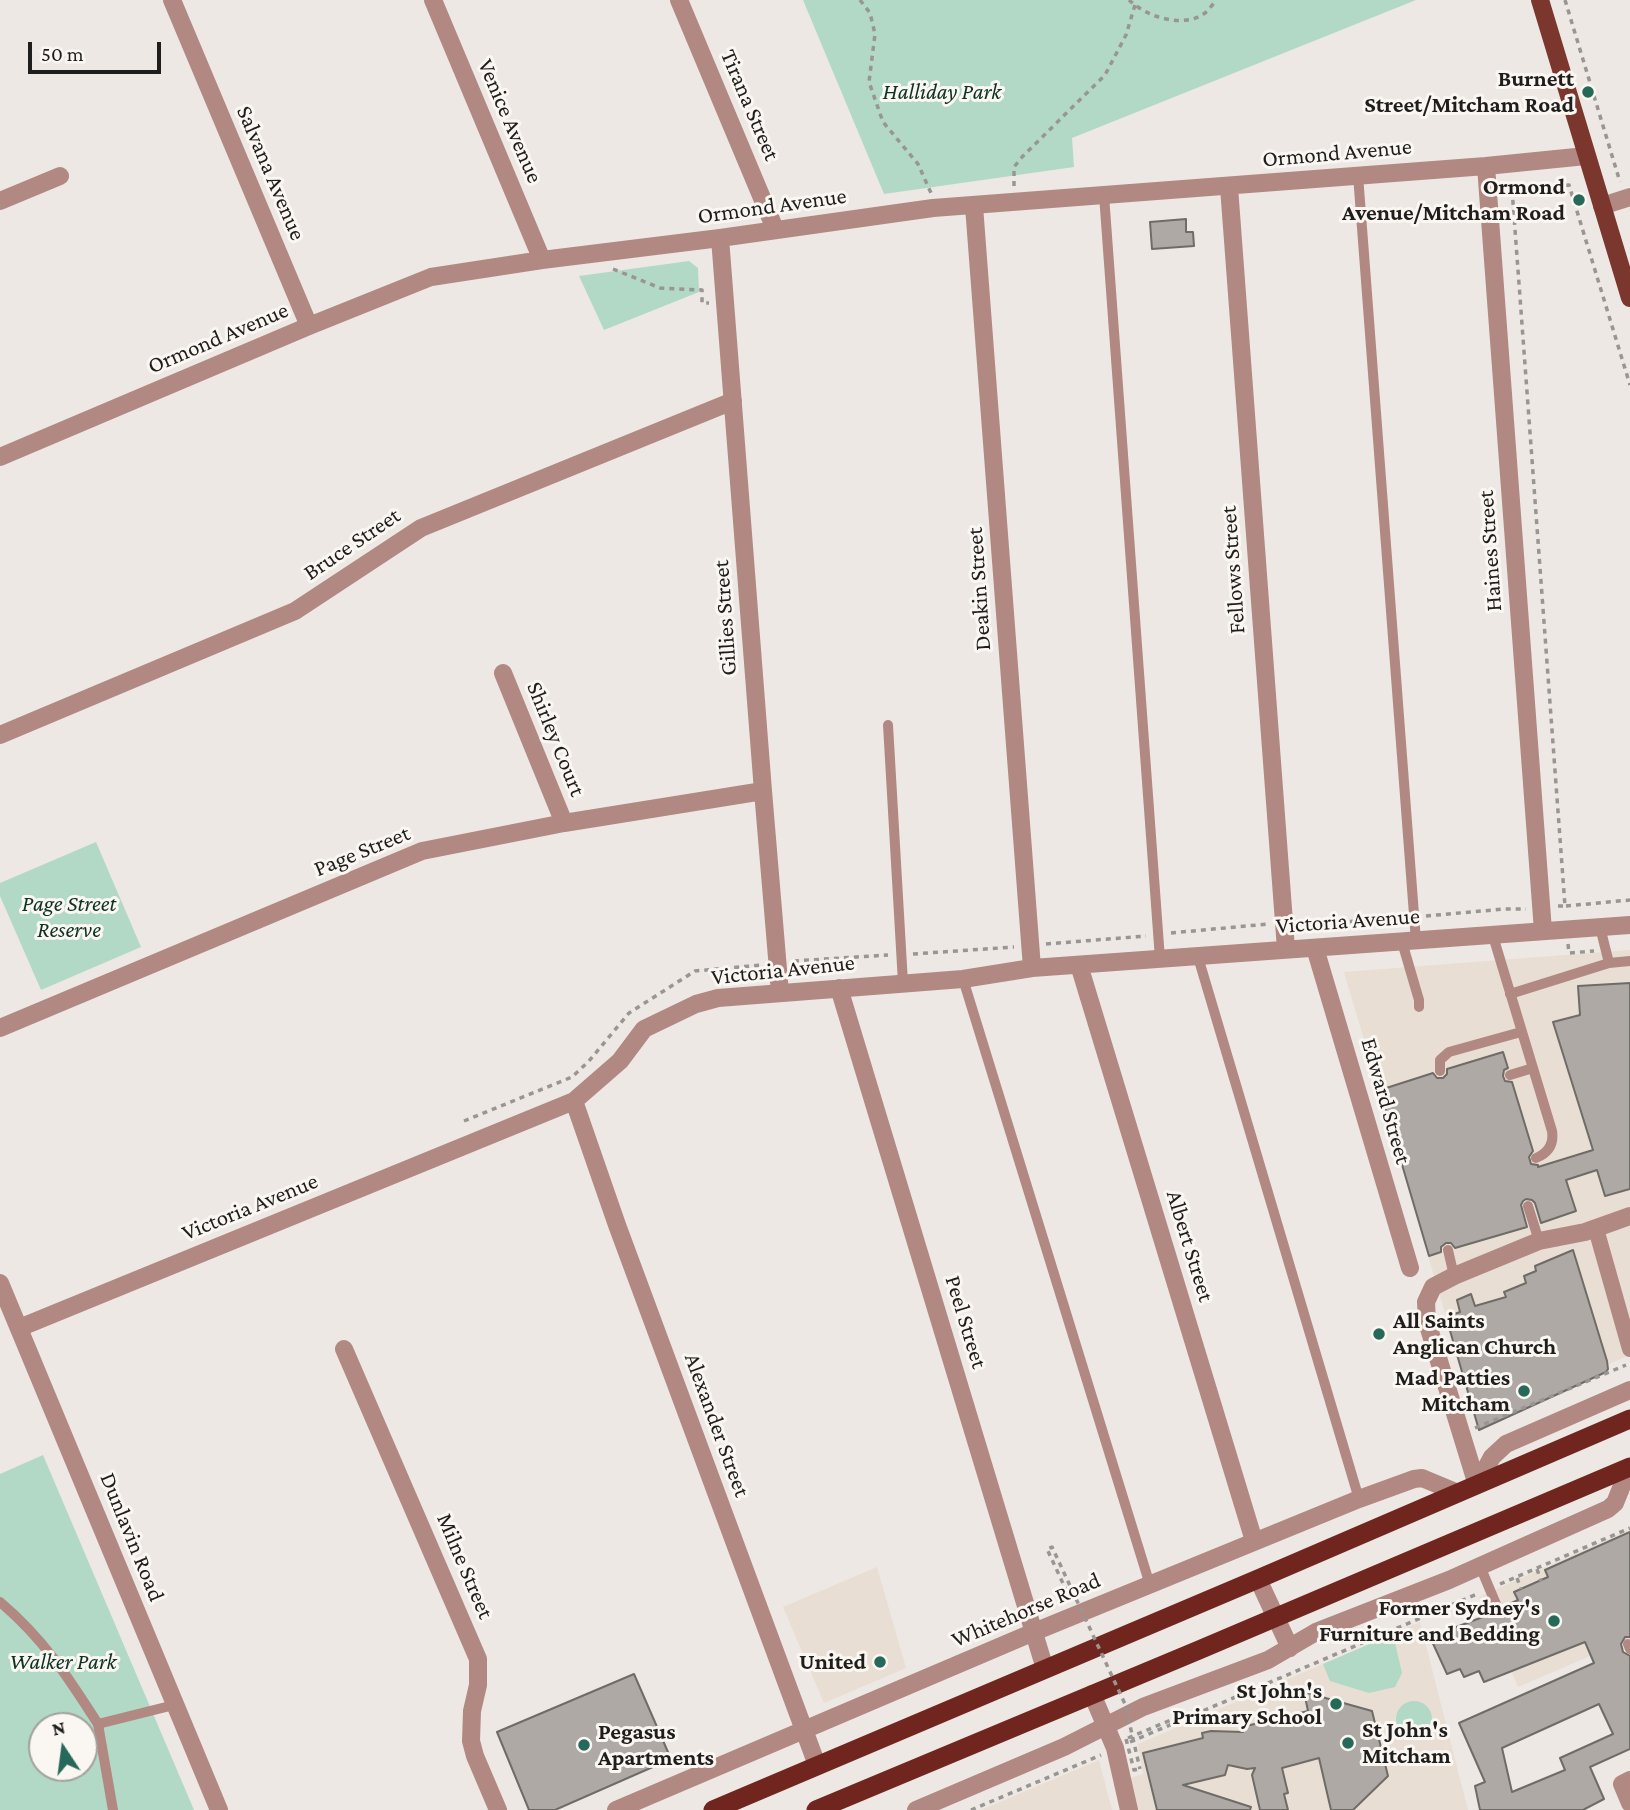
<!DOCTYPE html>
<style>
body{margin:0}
#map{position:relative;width:1630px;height:1810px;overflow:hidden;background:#ede8e4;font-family:"Crimson Pro",serif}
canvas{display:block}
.north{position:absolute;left:28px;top:1712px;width:70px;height:70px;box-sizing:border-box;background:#faf6f1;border:2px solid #a3a09c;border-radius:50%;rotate:347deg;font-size:19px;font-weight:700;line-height:28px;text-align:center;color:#201e1d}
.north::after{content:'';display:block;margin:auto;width:24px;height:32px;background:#276959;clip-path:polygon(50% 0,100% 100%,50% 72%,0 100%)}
.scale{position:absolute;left:28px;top:42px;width:133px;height:32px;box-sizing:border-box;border:4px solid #201e1d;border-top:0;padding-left:9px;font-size:21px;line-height:24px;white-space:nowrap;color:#201e1d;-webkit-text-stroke:5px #faf6f1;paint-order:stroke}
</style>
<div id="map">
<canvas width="1630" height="1810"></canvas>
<div class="north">N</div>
<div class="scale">50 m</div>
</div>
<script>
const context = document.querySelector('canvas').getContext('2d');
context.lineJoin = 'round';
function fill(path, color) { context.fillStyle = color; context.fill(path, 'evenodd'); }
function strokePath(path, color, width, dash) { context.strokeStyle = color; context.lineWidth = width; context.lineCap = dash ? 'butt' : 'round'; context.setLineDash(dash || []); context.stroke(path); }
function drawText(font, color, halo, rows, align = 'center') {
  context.font = font + ' "Crimson Pro",serif'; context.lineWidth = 6; context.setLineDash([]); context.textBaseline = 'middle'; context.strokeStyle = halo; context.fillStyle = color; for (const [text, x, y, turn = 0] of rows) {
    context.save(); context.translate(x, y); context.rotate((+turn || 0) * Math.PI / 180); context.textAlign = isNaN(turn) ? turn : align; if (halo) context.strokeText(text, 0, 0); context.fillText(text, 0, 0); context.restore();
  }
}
fill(new Path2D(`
 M1630 950V1355L1477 1421 1344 972Z
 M1630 1529V1658L1627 1651 1614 1646 1518 1687 1479 1597Z
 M877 1567 906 1668 824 1703 783 1607Z
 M1420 1622 1468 1810H1137L1130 1778 1143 1774 1138 1744Z
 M1099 1760 1112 1810H981Z`), '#e8ded3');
fill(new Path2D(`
 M803 0H1416L1072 138 1074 167 884 194Z
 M689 261 698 268 699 292 604 330 579 276Z
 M96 842 141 947 41 990 0 896V883Z
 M43 1455 194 1810H0V1474ZM42 1726H84V1768H42Z
 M1393 1634 1402 1673 1395 1687 1369 1693 1330 1681 1323 1664Z
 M1396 1719a18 18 0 1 1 36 0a18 18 0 1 1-36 0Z`), '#b1d9c5');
const building = new Path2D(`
 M1186 219V232H1193L1194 246 1152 249 1150 222Z
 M1630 983V1189L1605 1196 1597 1170 1566 1180 1576 1211 1541 1223 1535 1203 1532 1200 1526 1199 1523 1201 1521 1205 1527 1227 1455 1248 1451 1243H1446L1441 1247V1252L1429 1256 1380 1090 1433 1073 1437 1078H1443L1447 1074V1069L1503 1052 1508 1068 1504 1070 1503 1076 1505 1081 1512 1082 1533 1151 1529 1157 1531 1164 1538 1165V1167L1593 1150 1553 1022 1580 1015 1578 986Z
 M1573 1250 1607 1361 1608 1369 1606 1372 1479 1430 1446 1317 1460 1312 1457 1300 1471 1294 1475 1306 1506 1297 1504 1292 1526 1283 1524 1276 1536 1271 1535 1266Z
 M1630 1532V1637H1625L1621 1644 1623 1652 1630 1656V1749L1590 1767 1604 1799 1583 1810H1480L1475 1786 1485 1782 1459 1723 1594 1663 1585 1642 1484 1682 1479 1671 1464 1677 1460 1669 1447 1674 1430 1637 1488 1615 1487 1613 1491 1611 1496 1616H1501L1505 1611V1606L1518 1600 1514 1592 1548 1577 1545 1570ZM1599 1704 1613 1734 1560 1758 1565 1770 1512 1792 1502 1748Z
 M634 1674 671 1759 555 1810H529L497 1732Z
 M1304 1692 1372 1711 1388 1776 1353 1810H1331L1319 1758 1282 1768 1288 1793 1284 1794 1288 1810H1260L1252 1775 1255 1768 1247 1769 1228 1765 1225 1775 1183 1785 1251 1807 1250 1810H1157L1143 1753 1203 1738 1202 1733 1211 1731 1243 1732 1242 1727 1308 1711Z`);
fill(building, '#aea9a5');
strokePath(building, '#6f6b67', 2);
strokePath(new Path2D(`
 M860 0 870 13 875 34 869 82 883 122 918 164 931 193
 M1129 0C1147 17 1183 29 1205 13 1209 10 1213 4 1216 0
 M1565 0 1620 182
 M1014 186V167L1022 157 1105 75 1126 35 1135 5
 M613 269 660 288 702 290V303H709
 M1558 906H1565L1512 189 1569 185 1630 385
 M1566 906 1630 900
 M1426 916 1504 909H1526
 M1300 923 1313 924 1401 918
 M1171 933 1268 924
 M1046 944 1146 936
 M1568 944 1569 953 1594 951
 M913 954 1014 947
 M794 961 888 955
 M464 1121 572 1077 589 1061 629 1013 695 971 762 965
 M1475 1428 1626 1365
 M1537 1569 1541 1581
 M1517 1578 1521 1589
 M1500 1584 1630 1528
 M1128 1738 1171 1720 1183 1718
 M1130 1742 1477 1594
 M971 1810 1101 1755`), '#999593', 3.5, [5, 5]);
strokePath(new Path2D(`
 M1358 175 1416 941
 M1104 195 1160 959
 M888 725 903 983
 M1600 927 1609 963
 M1493 936 1552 1131C1554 1144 1548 1153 1536 1158
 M1402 942 1419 1000V1007
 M1198 957 1359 1499
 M963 979 1150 1585
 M1510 994 1609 963 1630 961
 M1440 1071V1060L1449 1052 1521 1032
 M1510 1075 1533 1068
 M1528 1206 1539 1241
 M1448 1250 1454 1276
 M1480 1566 1498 1609
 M0 1602C43 1638 68 1677 98 1724
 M1628 1644 1630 1649
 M113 1810 98 1724 174 1705`), '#b18882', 10);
strokePath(new Path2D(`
 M1596 1229 1630 1349`), '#b18882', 16);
strokePath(new Path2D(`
 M172 0 309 326
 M433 0 542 260
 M679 0 775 229
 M1486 166 1543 931
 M1229 187 1286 949
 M0 201 60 176
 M974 206 1032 968
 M1602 206 1630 197
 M720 238 763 791 780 993
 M0 457 309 326 431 277 542 260 720 238 933 208 1486 166 1586 156
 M503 673 564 823
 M0 735 295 611 421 528 733 401
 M1315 948 1410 1268
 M1079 965 1254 1541
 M839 988 1045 1669
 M0 1028 422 851 564 823 763 791
 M574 1101 617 1225 817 1765
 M0 1283 219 1810
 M19 1328 574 1101 620 1061 644 1029 696 1004 718 998 963 979 1032 968 1630 925
 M344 1349 478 1659V1685L472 1711 471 1741 475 1756 498 1810
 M1477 1485 1427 1322 1426 1302 1433 1287 1454 1276 1539 1241 1585 1232 1630 1216
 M1477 1485 1492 1457 1506 1444 1630 1390
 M1258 1579 1290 1648
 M1092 1694 1115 1748 1129 1810
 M1630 1780 1622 1784 1630 1803
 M616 1810 1034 1632 1359 1499 1414 1479 1422 1478 1458 1493
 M916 1810 1064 1747 1143 1707 1268 1660 1316 1632 1449 1580 1608 1509 1615 1503 1629 1468`), '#b18882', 18);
strokePath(new Path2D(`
 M1540 0 1630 298`), '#7b372e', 18);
strokePath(new Path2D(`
 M713 1810 1258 1579 1630 1419
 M816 1810 1199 1650 1630 1467`), '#70261e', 19);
strokePath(new Path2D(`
 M1067 1592 1047 1549 1052 1547 1125 1704 1140 1769
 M1126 1739 1134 1770 1140 1769`), '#999593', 3.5, [5, 5]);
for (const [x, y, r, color] of [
 [1588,92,7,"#276959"],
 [1579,200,7,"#276959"],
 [1379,1334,7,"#276959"],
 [1524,1391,7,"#276959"],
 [1554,1621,7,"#276959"],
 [880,1662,7,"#276959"],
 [1336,1704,7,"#276959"],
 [1348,1743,7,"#276959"],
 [584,1745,7,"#276959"]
]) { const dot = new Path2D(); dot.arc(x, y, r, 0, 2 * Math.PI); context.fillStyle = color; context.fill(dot); strokePath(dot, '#faf6f1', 2.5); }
drawText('bold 23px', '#201e1d', '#faf6f1', [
 ["Burnett",1574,79],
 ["Street/Mitcham Road",1574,105],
 ["Ormond",1565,187],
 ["Avenue/Mitcham Road",1565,213],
 ["All Saints",1393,1321,"left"],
 ["Anglican Church",1393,1347,"left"],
 ["Mad Patties",1510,1378],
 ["Mitcham",1510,1404],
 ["Former Sydney's",1540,1608],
 ["Furniture and Bedding",1540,1634],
 ["United",866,1662],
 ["St John's",1322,1691],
 ["Primary School",1322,1717],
 ["St John's",1362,1730,"left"],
 ["Mitcham",1362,1756,"left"],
 ["Pegasus",598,1732,"left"],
 ["Apartments",598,1758,"left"]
], 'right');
drawText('italic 23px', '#0c3223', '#faf6f1', [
 ["Halliday Park",942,92],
 ["Page Street",69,904],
 ["Reserve",69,930],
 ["Walker Park",63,1662]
]);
drawText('23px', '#201e1d', '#faf6f1', [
 ["Tirana Street",750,105,67],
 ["Venice Avenue",510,121,67],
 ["Ormond Avenue",1337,153,-5],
 ["Salvana Avenue",271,173,67],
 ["Ormond Avenue",772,206,-8],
 ["Ormond Avenue",218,338,-23],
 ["Bruce Street",352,544,-34],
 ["Haines Street",1490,551,-94],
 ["Fellows Street",1233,570,-94],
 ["Deakin Street",979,589,-94],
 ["Gillies Street",725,618,-94],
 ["Shirley Court",556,739,68],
 ["Page Street",362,851,-22],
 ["Victoria Avenue",1348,921,-4],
 ["Victoria Avenue",783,970,-6],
 ["Edward Street",1386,1101,74],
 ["Victoria Avenue",250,1207,-22],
 ["Albert Street",1190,1246,73],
 ["Peel Street",966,1322,73],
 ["Alexander Street",717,1425,70],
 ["Dunlavin Road",132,1537,68],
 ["Milne Street",465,1566,67],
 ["Whitehorse Road",1026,1610,-23]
]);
</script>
